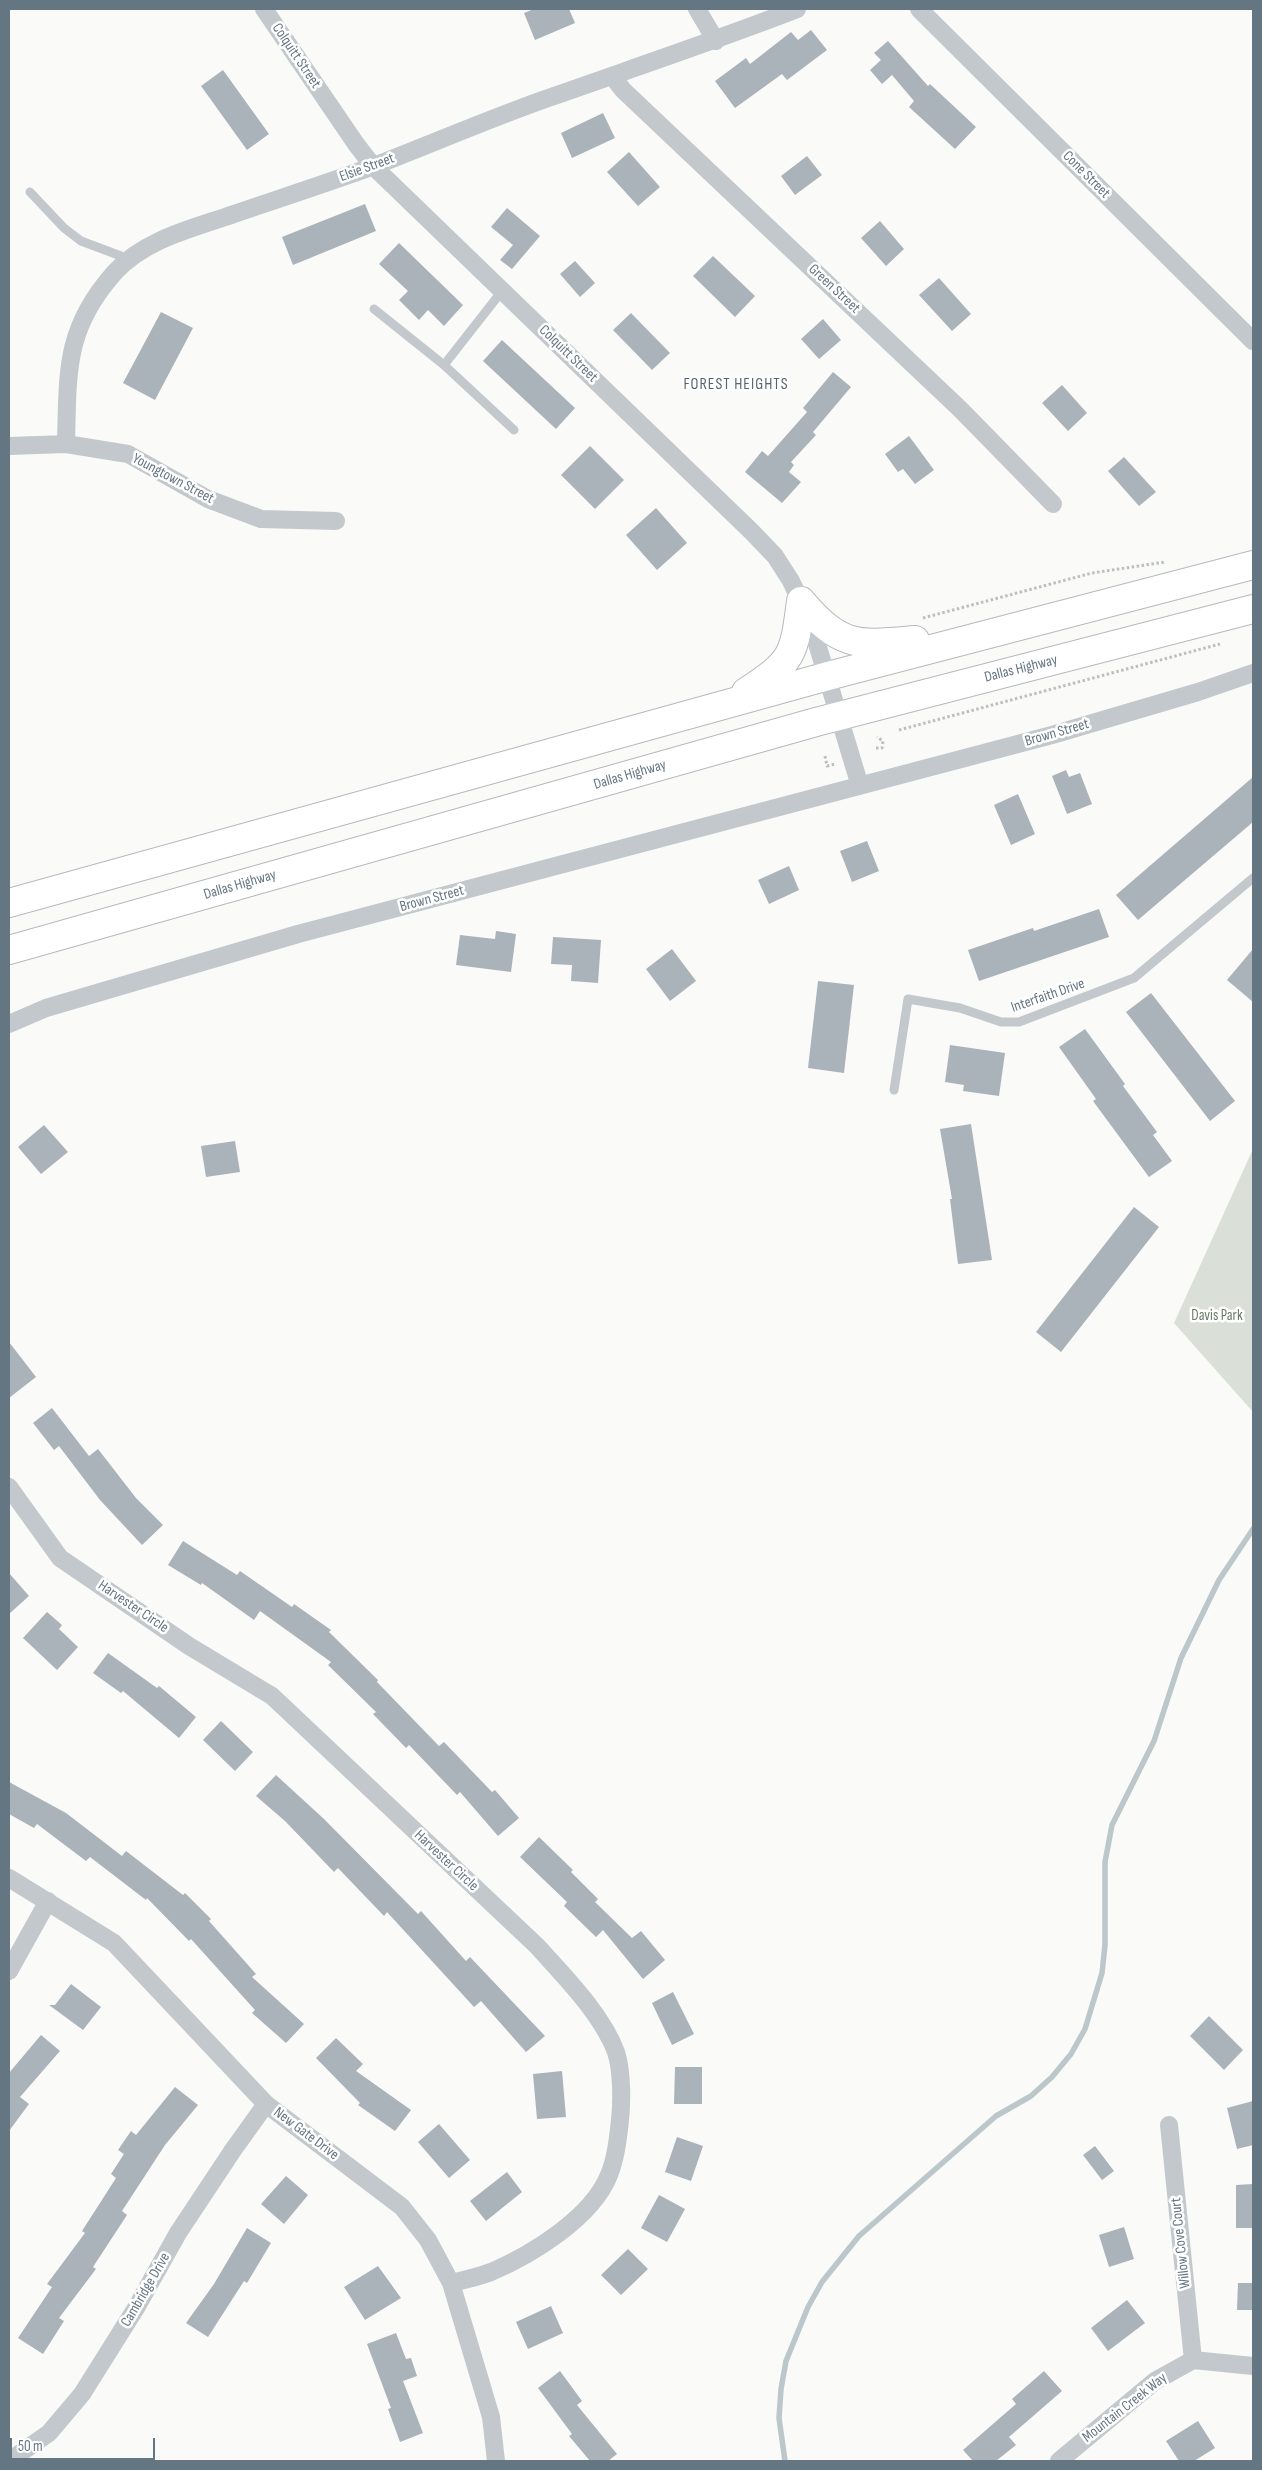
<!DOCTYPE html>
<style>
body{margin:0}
#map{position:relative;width:1262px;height:2470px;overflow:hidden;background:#fafaf8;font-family:"Sofia Sans Condensed",sans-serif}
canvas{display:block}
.frame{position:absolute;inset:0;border:10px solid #657683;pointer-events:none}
.scale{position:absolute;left:10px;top:2438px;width:145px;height:22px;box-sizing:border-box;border:2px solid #657683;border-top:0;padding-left:6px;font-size:15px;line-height:18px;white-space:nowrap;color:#657683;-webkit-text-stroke:4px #fff;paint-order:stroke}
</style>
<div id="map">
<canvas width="1262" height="2470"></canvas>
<div class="frame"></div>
<div class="scale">50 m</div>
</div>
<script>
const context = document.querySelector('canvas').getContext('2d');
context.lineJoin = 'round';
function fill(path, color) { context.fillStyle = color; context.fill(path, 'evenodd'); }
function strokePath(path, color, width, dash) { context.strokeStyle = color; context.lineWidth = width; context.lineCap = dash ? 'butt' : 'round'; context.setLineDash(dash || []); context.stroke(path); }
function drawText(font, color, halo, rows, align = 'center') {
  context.font = font + ' "Sofia Sans Condensed",sans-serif'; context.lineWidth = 5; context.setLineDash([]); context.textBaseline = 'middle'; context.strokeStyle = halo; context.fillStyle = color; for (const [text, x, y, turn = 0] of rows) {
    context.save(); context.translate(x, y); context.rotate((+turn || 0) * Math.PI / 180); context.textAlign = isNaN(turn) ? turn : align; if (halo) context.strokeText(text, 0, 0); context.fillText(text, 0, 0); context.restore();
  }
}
fill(new Path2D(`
 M1253 1149V1412L1174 1323Z`), '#dadfd7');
strokePath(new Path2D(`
 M785 2461 779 2418 781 2389 786 2361 808 2307 822 2282 859 2236 996 2116 1031 2096 1052 2077 1071 2054 1085 2029 1102 1973 1105 1945V1862L1112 1825 1154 1741 1181 1658 1219 1580 1253 1529`), '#bbc7cb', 5.5);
fill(new Path2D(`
 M534 9H569L575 23 535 40 524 13Z
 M811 30 827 50 787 80 782 74 735 108 715 81 746 58 750 64 791 32 798 40Z
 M888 41 928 86 930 84 976 127 955 149 909 107 914 101 892 75 882 84 870 70 881 60 874 53Z
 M223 70 269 134 247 150 201 86Z
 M603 113 615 138 572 158 561 133Z
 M629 152 660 187 638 206 607 172Z
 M807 156 822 175 795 195 781 176Z
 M365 204 376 231 293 265 282 237Z
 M507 208 540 236 512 269 500 260 513 245 491 227Z
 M880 221 904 249 886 266 861 238Z
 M399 243 463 305 444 326 428 310 419 320 399 300 408 291 379 264Z
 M713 256 755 296 735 317 693 276Z
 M575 261 595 283 580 297 560 274Z
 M939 278 971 314 952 331 919 295Z
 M161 312 193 328 155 400 123 383Z
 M631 313 670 353 652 370 613 330Z
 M823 319 841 340 819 359 801 339Z
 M502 340 575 408 556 429 483 361Z
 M833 372 851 387 813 432 816 435 791 462 794 465 789 472 801 482 782 503 745 472 762 451 768 456 807 412 803 408Z
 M1062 385 1087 413 1068 431 1042 403Z
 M909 436 934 470 915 484 903 469 898 472 885 454Z
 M590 446 624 480 595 509 561 475Z
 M1124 457 1156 492 1139 506 1108 471Z
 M656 508 687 543 657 570 626 535Z
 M1066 770 1069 777 1080 773 1092 804 1067 814 1052 776Z
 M1253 777V822L1138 920 1116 895Z
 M1018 794 1035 834 1011 845 994 805Z
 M867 841 879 871 852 882 840 851Z
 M789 866 799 890 769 904 758 880Z
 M1099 909 1109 937 979 981 968 950 1033 928 1034 931Z
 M496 931 516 934 511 972 456 965 460 935 495 939Z
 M553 937 601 940 598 983 571 981 572 965 551 964Z
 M672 949 696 981 670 1001 646 969Z
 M1253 949V1002L1227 980Z
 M818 981 854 985 844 1073 808 1068Z
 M1151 993 1235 1101 1210 1121 1126 1012Z
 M1085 1029 1125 1084 1123 1086 1157 1132 1153 1135 1172 1161 1149 1177 1093 1101 1096 1099 1059 1047Z
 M950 1045 1005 1053 999 1096 963 1091 964 1085 945 1082Z
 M971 1124 992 1260 958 1264 950 1199H952L940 1129Z
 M44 1125 68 1152 41 1174 18 1147Z
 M235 1141 240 1172 206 1177 201 1146Z
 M1134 1207 1159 1227 1061 1352 1036 1332Z
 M9 1342 36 1377 9 1398Z
 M52 1408 89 1456 98 1449 136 1498 163 1525 142 1545 100 1500 59 1446 54 1450 33 1423Z
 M183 1541 237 1575 240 1571 292 1607 294 1604 331 1630 329 1632 378 1680 377 1682 439 1746 444 1742 492 1792 495 1790 519 1818 498 1836 460 1792 457 1795 409 1745 406 1748 373 1714 376 1712 328 1665 331 1662 260 1611 254 1620 202 1583 201 1585 168 1565Z
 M9 1573 29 1596 9 1614Z
 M47 1612 62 1625 59 1629 78 1647 57 1670 23 1638Z
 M108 1653 157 1688 159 1686 196 1717 179 1738 123 1691 121 1693 93 1673Z
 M221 1721 253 1752 235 1771 203 1740Z
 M276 1775 324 1819 418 1914 421 1911 466 1961 470 1957 545 2036 526 2052 481 2001 474 2007 387 1912 384 1916 338 1868 334 1872 285 1821 256 1796Z
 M9 1782 66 1813 122 1856 126 1851 183 1895 185 1893 211 1919 209 1921 256 1974 252 1977 304 2024 286 2043 252 2013 255 2010 191 1939 189 1941 147 1898 146 1900 90 1857 86 1861 37 1824 34 1828 9 1814Z
 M539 1837 573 1870 571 1872 598 1899 595 1902 632 1938 641 1931 665 1960 643 1979 603 1930 596 1937 564 1906 567 1902 520 1857Z
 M71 1984 101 2007 83 2030 49 2005H55Z
 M673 1992 694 2034 672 2045 652 2003Z
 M1209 2016 1243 2050 1224 2070 1190 2036Z
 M41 2035 60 2051 20 2097 29 2104 9 2131V2073Z
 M336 2038 363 2064 356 2071 411 2110 395 2131 358 2105 360 2103 316 2058Z
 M675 2067H702V2104H674Z
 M562 2071 566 2117 537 2119 533 2074Z
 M175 2087 198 2105 165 2145 122 2211 127 2215 93 2267 96 2269 59 2318 64 2321 43 2354 18 2338 52 2287 47 2284 85 2233 82 2231 116 2178 111 2174 124 2154 118 2150 131 2131 136 2135Z
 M1253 2101V2145L1237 2149 1227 2108Z
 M439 2124 470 2160 449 2178 418 2142Z
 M677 2137 703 2146 691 2181 665 2172Z
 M1095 2146 1114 2171 1102 2180 1083 2155Z
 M507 2172 522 2192 486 2221 470 2201Z
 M286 2176 308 2195 284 2224 261 2204Z
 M1253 2184V2228H1236V2185Z
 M659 2195 685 2209 667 2242 641 2228Z
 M1124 2227 1134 2259 1109 2267 1099 2235Z
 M247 2228 271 2243 247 2283 244 2281 208 2337 186 2323 214 2284Z
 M628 2249 648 2269 621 2295 601 2275Z
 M378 2266 401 2298 365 2320 344 2287Z
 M1238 2283H1253V2310H1237Z
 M1127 2300 1145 2323 1108 2351 1091 2328Z
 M551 2306 563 2333 528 2349 516 2322Z
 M396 2333 406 2359 411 2358 417 2376 403 2381 423 2433 400 2442 388 2409 391 2408 367 2344Z
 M560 2371 582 2401 577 2405 617 2454 608 2461H590L569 2436 572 2434 538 2388Z
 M1044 2371 1062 2391 1009 2437 1016 2445 996 2461H973L963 2450 1016 2404 1012 2399Z
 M1198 2421 1215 2448 1194 2461H1179L1166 2441Z`), '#aab3b9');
const primary = new Path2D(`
 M801 601C841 648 857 645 915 640
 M746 692C793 661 794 656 801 601
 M9 903 828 676 1253 565
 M9 950 816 722 1253 609`);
strokePath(primary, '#b5babe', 30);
strokePath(new Path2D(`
 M923 618 1092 573 1165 562
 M899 730 1220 644
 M876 748H882L883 741 877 737
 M825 756 827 766 835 764`), '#bbbfc2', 3, [2.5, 2.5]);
strokePath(new Path2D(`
 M30 192 64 228 81 241 129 259
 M502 291 444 365 514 430
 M374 309 444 365
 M894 1090 908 999 960 1008 1001 1022H1019L1134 978 1253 878`), '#c3c8cc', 9);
strokePath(new Path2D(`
 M264 9 356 144 373 166 752 532 775 556 791 581 811 624 860 786
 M697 9 716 41
 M919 9 1253 341
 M613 77 623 90 960 409 1053 504
 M66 444C68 372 64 329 115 272 145 239 194 228 234 214 281 198 327 183 374 166 434 143 493 117 554 96 636 67 717 40 797 9
 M9 446 66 444 128 454 208 499 261 519 336 521
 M9 1024 46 1008 298 934 1052 735 1198 692 1253 673
 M9 1487 60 1558 189 1646 272 1696 537 1946C564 1976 602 2014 616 2052 622 2070 622 2101 620 2120 618 2138 616 2158 609 2175 592 2218 531 2255 491 2272 478 2277 464 2280 451 2283
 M9 1878 114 1943 266 2104 402 2207 428 2240 451 2283 491 2417 496 2461
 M9 1971 48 1901
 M1169 2125 1193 2360
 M9 2461 49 2433 82 2394 136 2308 178 2233 233 2150 266 2104
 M1059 2461 1155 2381 1193 2360 1253 2366`), '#c3c8cc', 18);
strokePath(primary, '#fff', 28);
drawText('15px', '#657683', '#fff', [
 ["Colquitt Street",296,56,56],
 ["Elsie Street",367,168,-20],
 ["Cone Street",1086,175,45],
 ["Green Street",834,289,43],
 ["Colquitt Street",568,354,44],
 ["Youngtown Street",173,479,28],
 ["Dallas Highway",1021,669,-14],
 ["Brown Street",1057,733,-16],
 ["Dallas Highway",630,775,-16],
 ["Dallas Highway",240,885,-16],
 ["Brown Street",432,899,-15],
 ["Interfaith Drive",1048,996,-19],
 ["Harvester Circle",133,1607,34],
 ["Harvester Circle",446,1861,43],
 ["New Gate Drive",306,2134,37],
 ["Willow Cove Court",1181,2243,-96],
 ["Cambridge Drive",146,2290,-60],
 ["Mountain Creek Way",1125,2408,-38]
]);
drawText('15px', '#687a64', '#fff', [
 ["Davis Park",1217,1316]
]);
context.letterSpacing = '1px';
drawText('16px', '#57646e', '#fff', [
 ["FOREST HEIGHTS",736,385]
]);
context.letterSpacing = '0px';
</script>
